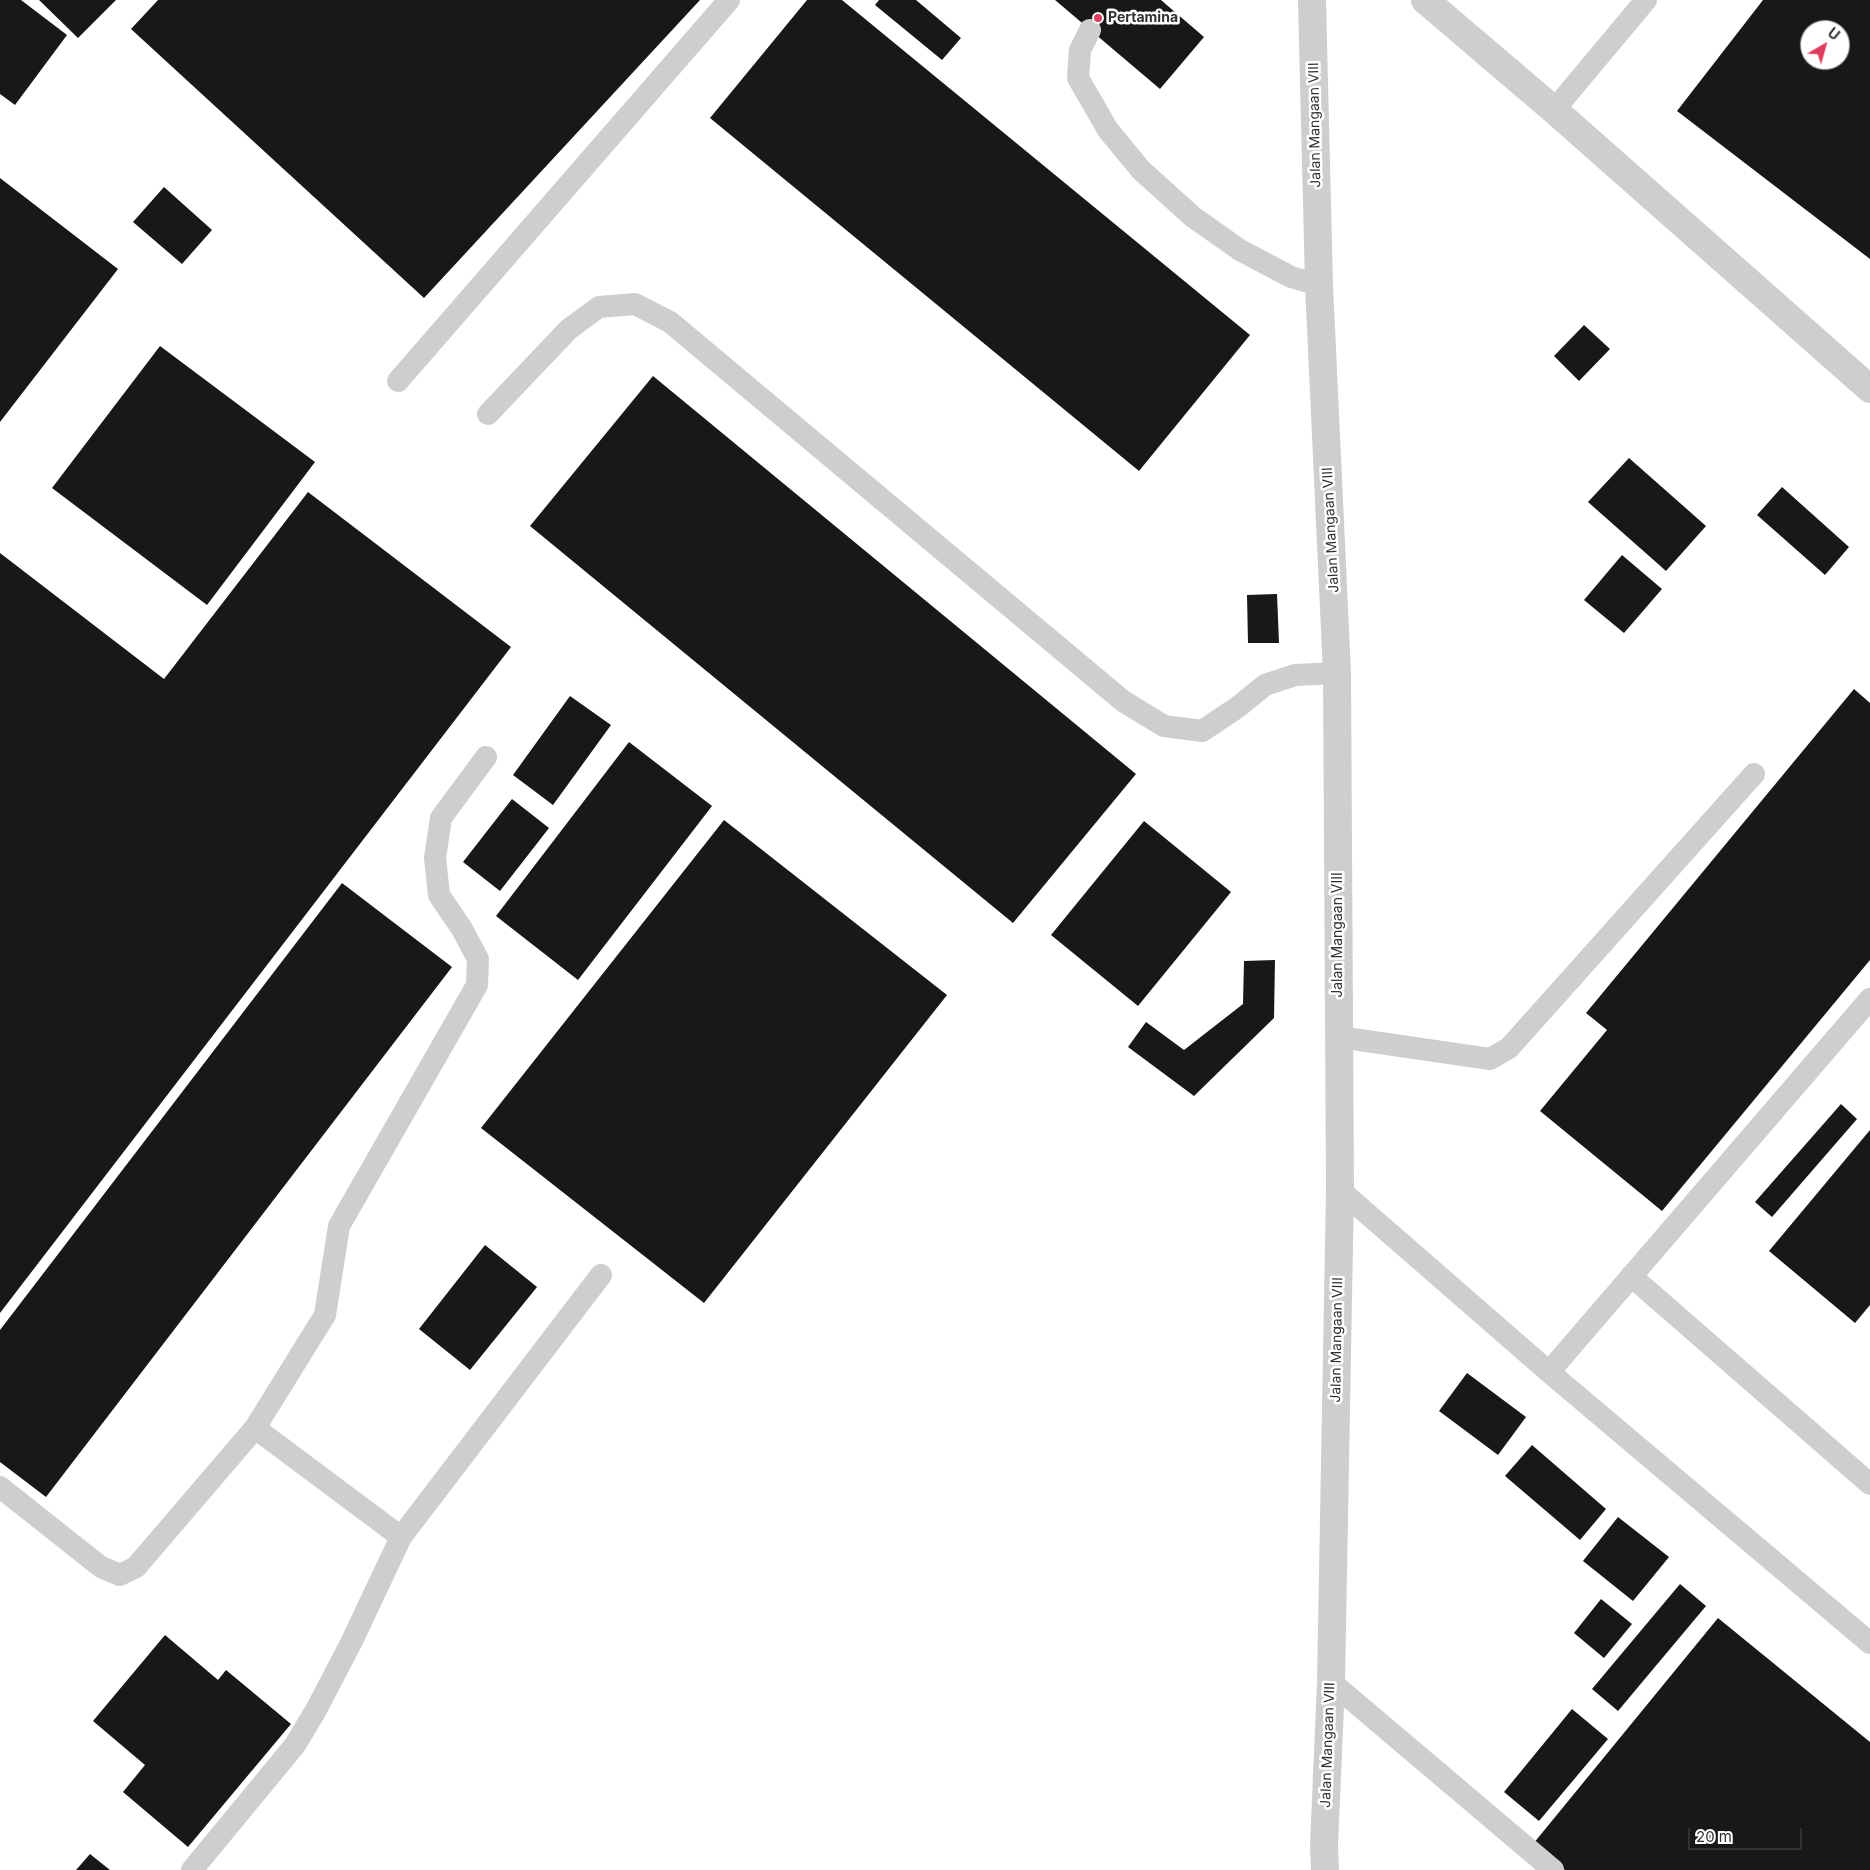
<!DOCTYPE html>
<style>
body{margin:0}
#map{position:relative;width:1870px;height:1870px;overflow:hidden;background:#fff;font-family:Inter,sans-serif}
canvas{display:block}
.north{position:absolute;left:1800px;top:20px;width:50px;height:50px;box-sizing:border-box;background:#fff;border:1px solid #adadad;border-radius:50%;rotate:38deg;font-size:14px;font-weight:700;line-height:20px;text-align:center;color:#313131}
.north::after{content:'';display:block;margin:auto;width:18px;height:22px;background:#de3d5c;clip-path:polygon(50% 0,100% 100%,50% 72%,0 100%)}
.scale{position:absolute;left:1688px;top:1828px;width:114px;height:22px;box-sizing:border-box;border:2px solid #313131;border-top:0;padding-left:6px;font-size:15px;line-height:18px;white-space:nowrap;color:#313131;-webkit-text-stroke:4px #fff;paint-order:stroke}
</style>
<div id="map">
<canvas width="1870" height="1870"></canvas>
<div class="north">U</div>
<div class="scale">20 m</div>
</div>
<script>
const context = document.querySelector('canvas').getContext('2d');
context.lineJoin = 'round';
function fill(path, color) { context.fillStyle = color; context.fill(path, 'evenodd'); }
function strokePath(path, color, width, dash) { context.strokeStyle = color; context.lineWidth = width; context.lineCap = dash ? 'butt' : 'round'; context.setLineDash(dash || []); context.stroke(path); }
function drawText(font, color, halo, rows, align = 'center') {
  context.font = font + ' Inter,sans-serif'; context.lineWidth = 5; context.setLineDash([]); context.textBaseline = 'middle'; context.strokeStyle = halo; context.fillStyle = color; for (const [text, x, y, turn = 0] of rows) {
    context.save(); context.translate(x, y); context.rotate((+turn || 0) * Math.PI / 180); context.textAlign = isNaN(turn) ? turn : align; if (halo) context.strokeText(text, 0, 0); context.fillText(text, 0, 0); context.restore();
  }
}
fill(new Path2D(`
 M0 0H21L67 35 15 105 0 94Z
 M39 0H116L78 38Z
 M158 0H700L424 298 131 29Z
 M807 0H842L1250 335 1139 471 710 118Z
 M879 0H916L961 38 942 60 875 5Z
 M1055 0H1161L1204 37 1160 89Z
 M1763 0H1870V259L1677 111ZM1810 30H1840V60H1810Z
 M0 178 118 269 0 422Z
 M164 187 212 230 182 264 133 222Z
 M1584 325 1610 349 1579 381 1554 356Z
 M160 346 315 462 207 605 52 488Z
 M653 376 1136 774 1013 923 530 526Z
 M1629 458 1706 526 1666 571 1588 502Z
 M1782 487 1849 547 1825 575 1757 515Z
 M308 492 511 647 0 1313V553L164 679Z
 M1622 555 1662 589 1624 633 1584 600Z
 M1277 594 1279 643H1248L1247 595Z
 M1854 689 1870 703V960L1662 1211 1540 1111 1607 1030 1586 1013Z
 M570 696 611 725 553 805 513 775Z
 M629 742 712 806 578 980 496 916Z
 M512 799 549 828 500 891 463 862Z
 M724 820 947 995 704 1303 481 1128Z
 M1144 821 1231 892 1138 1006 1051 935Z
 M342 883 452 967 46 1497 0 1462V1330Z
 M1275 960 1274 1018 1194 1096 1128 1047 1146 1022 1184 1050 1243 1004 1244 961Z
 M1841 1104 1857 1119 1772 1217 1755 1202Z
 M1870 1130V1305L1855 1323 1769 1251Z
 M485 1245 537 1287 470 1370 419 1329Z
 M1467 1373 1526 1417 1498 1455 1439 1411Z
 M1532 1445 1606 1509 1580 1540 1505 1476Z
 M1618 1517 1669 1557 1633 1601 1583 1561Z
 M1680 1584 1706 1606 1618 1711 1592 1689Z
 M1601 1599 1632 1624 1604 1658 1574 1633Z
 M1718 1618 1870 1742V1870H1565L1533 1844Z
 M165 1635 218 1680 226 1670 291 1724 188 1847 123 1792 145 1765 93 1721Z
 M1572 1709 1608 1739 1539 1821 1504 1792Z
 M90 1854 110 1870H76Z`), '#181818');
strokePath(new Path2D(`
 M1090 30 1080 50 1078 78 1108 130 1141 170 1193 217 1240 250 1291 277 1319 285
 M1554 110 1646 0
 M398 381 729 0
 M488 414 569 329 599 307 635 304 670 322 1123 701 1164 726 1202 731 1238 707 1265 685 1295 675 1337 673
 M1339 1037 1490 1059 1509 1048 1754 774
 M1340 1190 1549 1372 1870 1643
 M1631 1276 1870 1484
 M1549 1372 1870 999
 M255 1428 401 1537
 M0 1487 101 1567 120 1575 136 1567 255 1428 325 1315 339 1226 477 985 478 959 462 929 439 895 435 858 441 818 486 757
 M1331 1682 1553 1870
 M192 1870 295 1745 316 1710 351 1643 401 1537 601 1275`), '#cecece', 22);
strokePath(new Path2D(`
 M1312 0 1319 285 1337 673 1340 1190 1331 1682 1324 1846 1325 1870
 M1425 0 1554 110 1870 389`), '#cecece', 28);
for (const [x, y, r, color] of [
 [1098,18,5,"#de3d5c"]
]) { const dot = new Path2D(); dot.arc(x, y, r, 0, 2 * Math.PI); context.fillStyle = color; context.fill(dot); strokePath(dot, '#fff', 2); }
drawText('bold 14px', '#313131', '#fff', [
 ["Pertamina",1108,18]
], 'left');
drawText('14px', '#313131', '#fff', [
 ["Jalan Mangaan VIII",1315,125,-91],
 ["Jalan Mangaan VIII",1331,530,-93],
 ["Jalan Mangaan VIII",1338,935,-90],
 ["Jalan Mangaan VIII",1337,1340,-89],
 ["Jalan Mangaan VIII",1328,1745,-88]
]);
</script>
